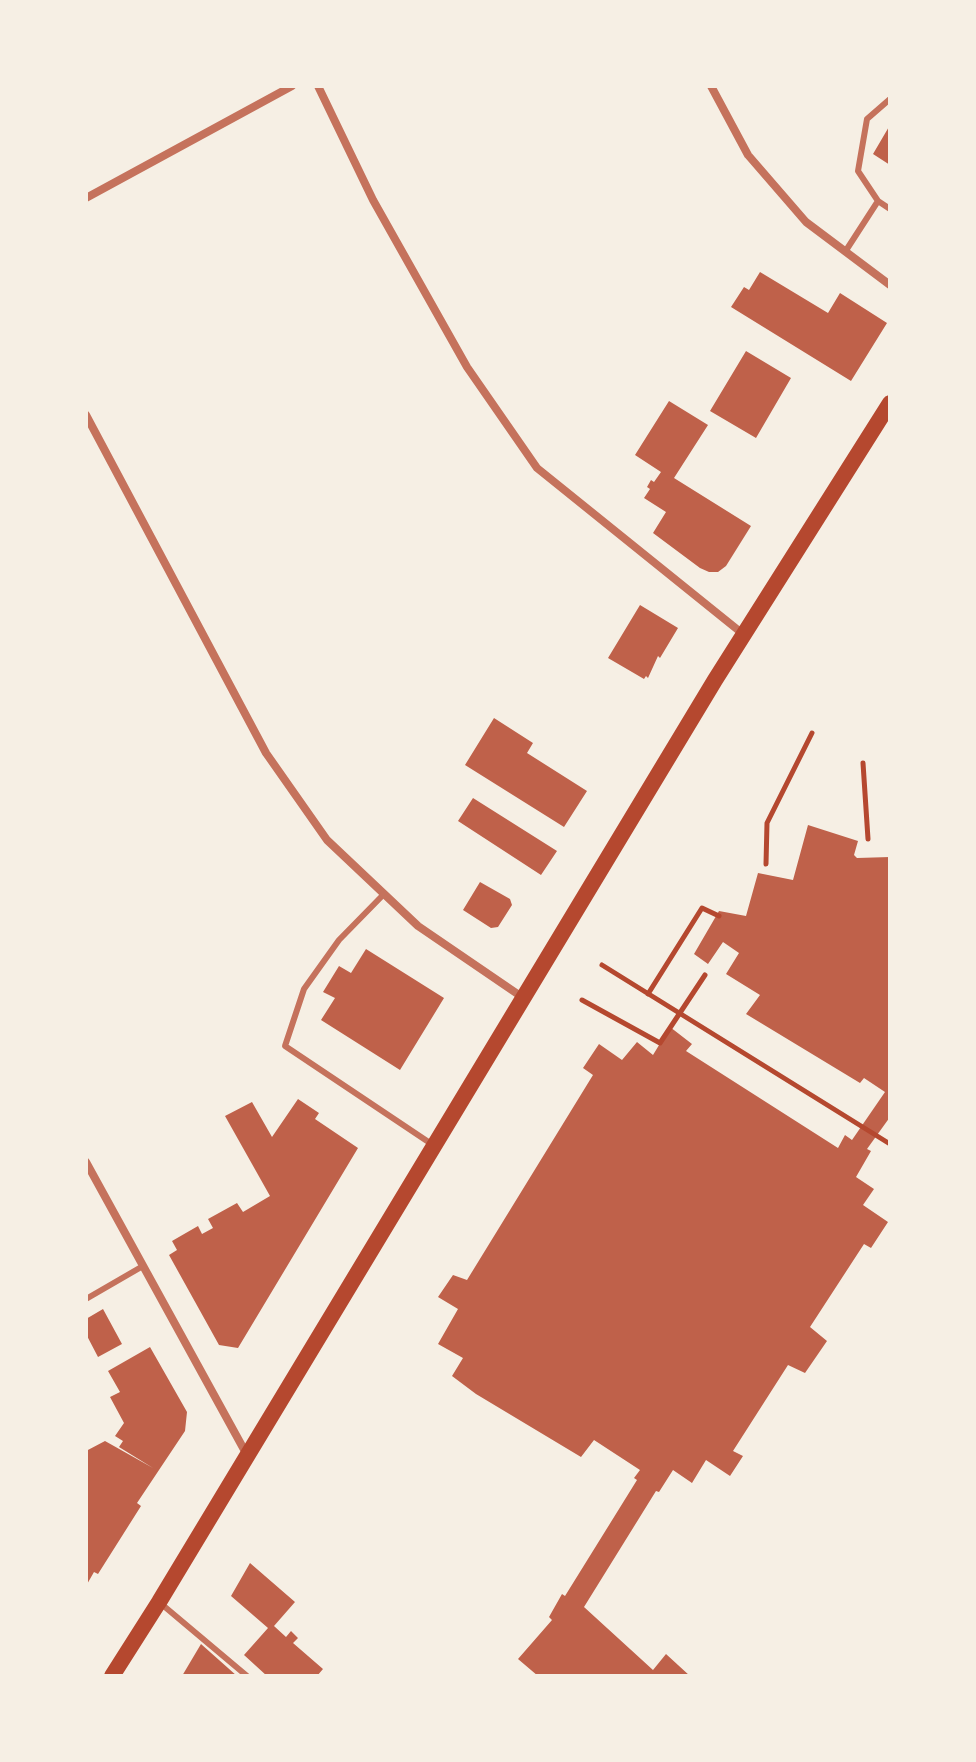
<!DOCTYPE html>
<style>
body{margin:0}
#map{position:relative;width:976px;height:1762px;overflow:hidden;background:#f6efe4;font-family:Spectral,serif}
canvas{display:block}
.frame{position:absolute;inset:0;border:88px solid #f6efe4;pointer-events:none}
</style>
<div id="map">
<canvas width="976" height="1762"></canvas>
<div class="frame"></div>
</div>
<script>
const context = document.querySelector('canvas').getContext('2d');
context.lineJoin = 'round';
function fill(path, color) { context.fillStyle = color; context.fill(path, 'evenodd'); }
function strokePath(path, color, width, dash) { context.strokeStyle = color; context.lineWidth = width; context.lineCap = dash ? 'butt' : 'round'; context.setLineDash(dash || []); context.stroke(path); }
fill(new Path2D(`
 M890 125V165L873 154Z
 M760 272 828 313 840 293 887 323 851 381 731 307 744 287 749 290Z
 M746 351 791 378 756 438 710 411Z
 M669 401 708 425 674 478 751 526 726 566 718 572H709L700 568 653 533 666 512 644 498 650 489 647 487 651 480 654 482 661 472 635 455Z
 M640 605 678 628 660 658 658 656 648 678 646 676 644 679 608 658Z
 M494 718 533 743 527 753 587 791 564 827 465 765Z
 M473 798 557 851 541 875 458 821Z
 M808 825 858 841 854 855 857 858 890 857V1117L867 1149 871 1151 856 1177 874 1189 863 1205 888 1222 871 1248 864 1244 810 1327 827 1341 805 1373 788 1365 733 1451 743 1456 730 1476 706 1460 692 1483 673 1470 659 1492 656 1491 584 1607 653 1670 666 1654 690 1676H538L518 1659 552 1620 549 1617 562 1594 565 1596 637 1480 634 1478 640 1470 594 1440 581 1457 476 1394 452 1376 463 1358 438 1344 458 1309 438 1297 453 1275 467 1280 593 1075 583 1068 599 1044 622 1060 637 1042 653 1055 670 1027 692 1044 686 1051 838 1148 845 1135 852 1140 885 1092 864 1078 860 1083 746 1014 760 995 726 974 739 953 723 942 708 964 694 954 719 911 746 916 758 873 793 880Z
 M480 882 510 899 512 905 498 927 491 928 463 910Z
 M366 949 444 998 400 1070 321 1020 335 998 323 992 339 966 351 973Z
 M298 1099 319 1113 315 1119 358 1148 238 1348 219 1345 169 1255 177 1250 172 1241 198 1226 202 1234 213 1228 208 1219 237 1203 243 1212 270 1196 225 1116 252 1102 272 1137Z
 M103 1309 122 1344 98 1357 86 1334V1319Z
 M150 1347 187 1412 185 1431 137 1503 141 1506 98 1574 94 1572 86 1586V1451L105 1441 153 1468 119 1447 123 1441 115 1436 124 1423 110 1397 120 1392 108 1371Z
 M250 1563 295 1602 274 1626 286 1637 291 1631 298 1638 293 1643 323 1669 317 1676H267L244 1655 268 1628 231 1596Z
 M201 1644 237 1676H182Z`), '#bf614a');
strokePath(new Path2D(`
 M863 763 868 839
 M766 864 767 823 812 733
 M602 965 890 1144
 M648 994 702 908 719 916
 M582 1000 660 1043 705 975`), '#b5482f', 5);
strokePath(new Path2D(`
 M878 201 890 209
 M845 252 878 201 858 171 867 119 890 99
 M384 894 339 940 304 989 285 1046 433 1145
 M86 1299 143 1266
 M159 1602 247 1676`), '#c5725c', 6);
strokePath(new Path2D(`
 M318 86 373 200 467 367 537 468 743 634
 M711 86 748 155 806 222 890 285
 M86 198 292 86
 M86 415 266 753 327 840 418 926 522 997
 M86 1162 247 1455`), '#c5725c', 8);
strokePath(new Path2D(`
 M112 1676 159 1602 715 680 890 403`), '#b5482f', 16);
</script>
